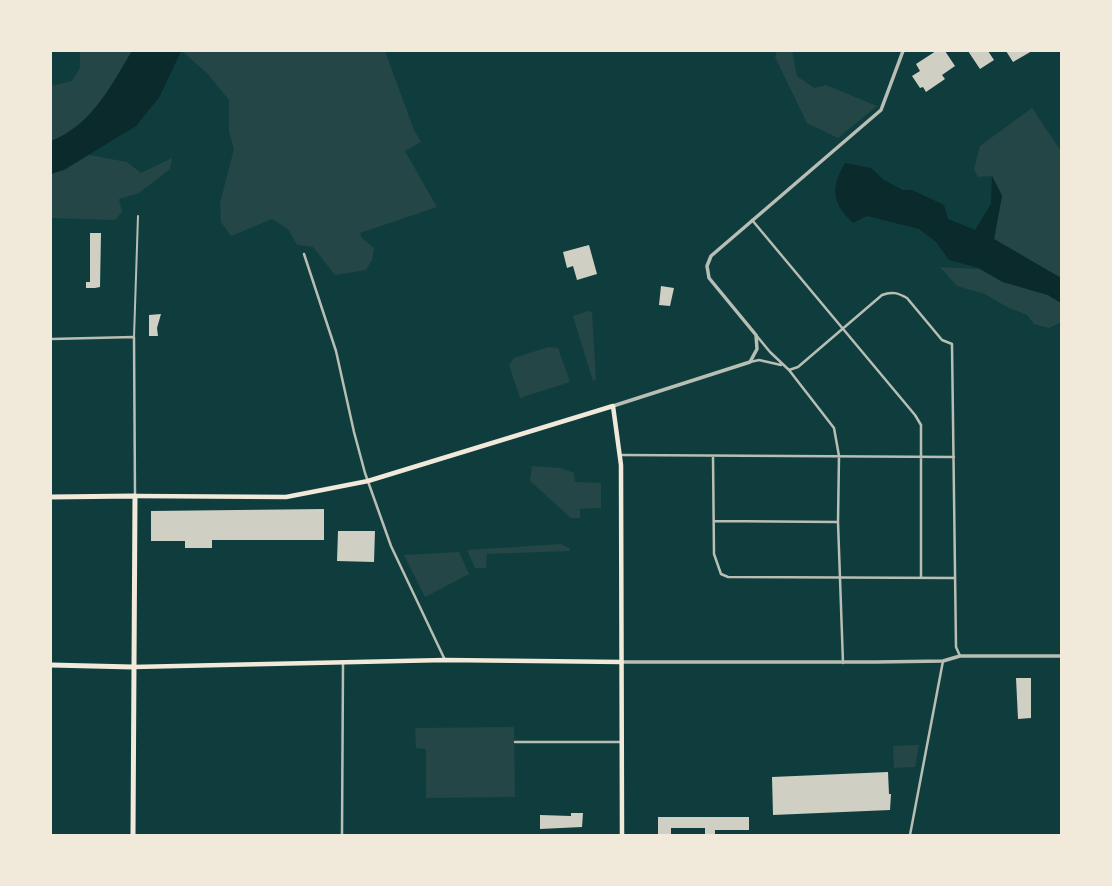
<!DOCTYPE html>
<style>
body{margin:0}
#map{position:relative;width:1112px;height:886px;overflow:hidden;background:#0f3d3e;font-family:"Sofia Sans Condensed",sans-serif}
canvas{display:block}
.frame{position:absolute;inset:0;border:52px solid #f1e9da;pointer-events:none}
</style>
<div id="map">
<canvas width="1112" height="886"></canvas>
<div class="frame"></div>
</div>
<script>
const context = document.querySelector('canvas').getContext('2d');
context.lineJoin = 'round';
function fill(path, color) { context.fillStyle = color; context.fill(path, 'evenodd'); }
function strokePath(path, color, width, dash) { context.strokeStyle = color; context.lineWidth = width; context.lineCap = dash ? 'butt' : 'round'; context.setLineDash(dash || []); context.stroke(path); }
fill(new Path2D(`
 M80 51H132C111 86 91 126 51 141V86L72 81 80 68Z
 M182 51H385L414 130 421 142 405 151 437 207 360 233 362 238 374 248 372 260 366 270 335 275 313 247 297 245 288 229 272 219 231 236 221 222 220 203 234 149 229 132V100L207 73Z
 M777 51H792L797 76 814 88 826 85 877 106 838 138 807 123 775 57Z
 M1032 108 1061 151V278L994 239 1002 195 992 176 978 177 974 169 980 146Z
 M89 155 127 162 141 173 172 158 170 169 139 193 119 199 122 212 115 220 51 218V174L65 170Z
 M940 267 979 269 1003 282 1048 295 1061 303V322L1049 328 1034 324 1027 315 1007 307 985 294 957 286Z
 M588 311 592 312 596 380 593 381 573 316Z
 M548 347 558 348 570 382 520 398 509 365 514 358Z
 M532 466 561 468 574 473 575 482 601 483V508L580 509V518H571L530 481Z
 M561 544 569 548 570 551 487 554 486 568H475L467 550Z
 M459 552 469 574 425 597 404 555Z
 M514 727 515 797 426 798V749L416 748 415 728Z
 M919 745 915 767 894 768 893 746Z`), '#244646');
fill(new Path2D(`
 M132 51H181L160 96 136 126 65 169 51 174V141C91 126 111 86 132 51Z
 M845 163 871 168 884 180 903 190H912L944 205 948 219 975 230 991 204 992 176 1002 196 994 239 1061 278V303L1048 295 1003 282 979 268 949 260 936 242 919 229 867 216 853 223C832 203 830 188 845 163Z`), '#0a2a2b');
fill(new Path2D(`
 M936 51H945L955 66 942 75 945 79 926 92 923 87 920 88 912 76 920 71 916 64Z
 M968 51H988L994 60 980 69Z
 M1006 51H1032L1013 62Z
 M90 233H101L100 287 95 288H86V282H90Z
 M589 245 597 274 577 280 573 266 567 268 563 252Z
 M661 286 674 288 670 306 659 305Z
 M161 314 157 328 158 336H149V315Z
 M324 509V540H212V548H185V541H151V511Z
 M338 531H375L374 562 337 561Z
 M1016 678H1031V718L1018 719Z
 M888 772 889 794H891L890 810 773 815 772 777Z
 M571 813H583L582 827 540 829V815L571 816Z
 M658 817H749V830H715V835H705V828H671V835H658Z`), '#cfcfc3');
strokePath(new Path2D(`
 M134 337 138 216`), '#b8beb3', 2);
strokePath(new Path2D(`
 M752 220 915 415 921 425V577
 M304 254 336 351 354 432 365 473 391 546 445 660
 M756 335 770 352 789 370 834 428 839 456 838 522 843 663
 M51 339 134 337 135 496
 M750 362 759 360 781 365
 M789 370 798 367 882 295C892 291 898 293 907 298L942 340 952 344 956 647 960 656
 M621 455 954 457
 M713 456 714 554 721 574 728 577 955 578
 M714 521 838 522
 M515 742H622
 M342 835 343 664
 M910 835 943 661`), '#b8beb3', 2.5);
strokePath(new Path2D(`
 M613 406 750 362 757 349 756 335 709 278 707 266 711 256 881 110 903 51
 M622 662H877L943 661 960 656H1061`), '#b8beb3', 3.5);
strokePath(new Path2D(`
 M135 496 286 497 317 491 368 481 613 406 621 465 622 835
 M133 667 445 660 622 662`), '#f1e9da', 4.5);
strokePath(new Path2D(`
 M51 497 135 496 133 835
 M51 665 133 667`), '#f1e9da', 5);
</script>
